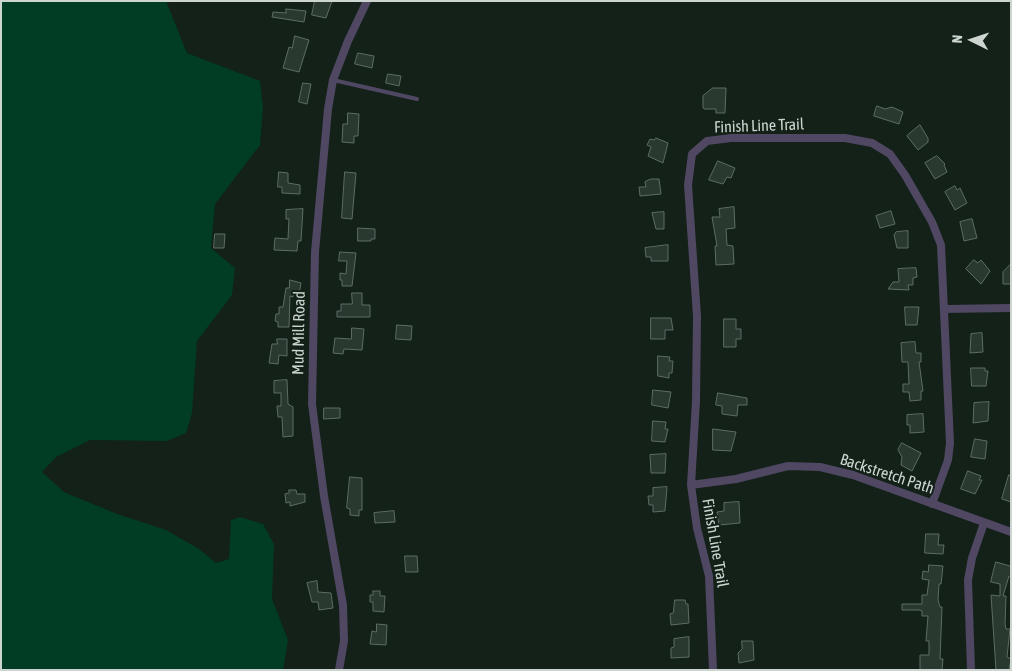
<!DOCTYPE html>
<style>
body{margin:0}
#map{position:relative;width:1012px;height:671px;overflow:hidden;background:#132119;font-family:"Asap Condensed",sans-serif}
canvas{display:block}
.frame{position:absolute;inset:0;border:2px solid #ccd5cf;pointer-events:none}
.north{position:absolute;left:947px;top:15px;width:50px;height:50px;-webkit-text-stroke:4px #132119;paint-order:stroke;rotate:274deg;font-size:14px;font-weight:700;line-height:20px;text-align:center;color:#ccd5cf}
.north::after{content:'';display:block;margin:auto;width:18px;height:22px;background:#ccd5cf;clip-path:polygon(50% 0,100% 100%,50% 72%,0 100%)}
</style>
<div id="map">
<canvas width="1012" height="671"></canvas>
<div class="frame"></div>
<div class="north">N</div>
</div>
<script>
const context = document.querySelector('canvas').getContext('2d');
context.lineJoin = 'round';
function fill(path, color) { context.fillStyle = color; context.fill(path, 'evenodd'); }
function strokePath(path, color, width, dash) { context.strokeStyle = color; context.lineWidth = width; context.lineCap = dash ? 'butt' : 'round'; context.setLineDash(dash || []); context.stroke(path); }
function drawText(font, color, halo, rows, align = 'center') {
  context.font = font + ' "Asap Condensed",sans-serif'; context.lineWidth = 4; context.setLineDash([]); context.textBaseline = 'middle'; context.strokeStyle = halo; context.fillStyle = color; for (const [text, x, y, turn = 0] of rows) {
    context.save(); context.translate(x, y); context.rotate((+turn || 0) * Math.PI / 180); context.textAlign = isNaN(turn) ? turn : align; if (halo) context.strokeText(text, 0, 0); context.fillText(text, 0, 0); context.restore();
  }
}
fill(new Path2D(`
 M1 1H166L187 53 260 81 263 108 260 145 215 204 211 248 235 268 232 295 197 341 192 413 186 433 167 441 90 440 56 457 42 472 64 492 117 514 166 530 199 549 216 563 229 559 231 520 240 517 263 524 274 544 272 599 288 640 283 670H1Z`), '#013c25');
const building = new Path2D(`
 M315 1H332L326 18 312 15Z
 M286 9 306 11 304 22 272 17 273 12 286 13Z
 M295 36 309 40 299 72 283 68 289 47 292 48Z
 M358 53 374 56 372 68 355 64Z
 M388 74 401 76 399 86 386 83Z
 M303 83 311 84 307 104 299 102Z
 M713 88H726L725 113H716V109H704L703 107V96Z
 M877 106 885 109 892 107 903 112 899 124 874 116Z
 M348 113 359 114 358 136H354V143L342 142 343 124H347Z
 M920 125 928 138V142L918 150 907 136Z
 M656 138 668 143 663 163 648 156 651 147 647 145 650 139 654 140Z
 M937 156 945 164 944 165 947 172 935 179 925 163Z
 M718 161 735 168 731 178 727 177 723 184 709 180Z
 M279 172 288 173V183L300 185V194L282 193V187H278Z
 M345 172 356 173 352 219 342 218Z
 M651 179H659L661 194 640 196 639 187H646L645 182Z
 M955 186 957 190 960 188 967 203 955 210 945 192Z
 M734 207 735 228 726 229 727 245 733 246 734 264 716 265 715 246H717L712 217H720L719 209Z
 M303 209 301 241H298L297 251 274 250 275 238 288 239 289 219H286V210Z
 M891 211 895 224 880 228 876 216Z
 M664 212V229H656L652 213Z
 M972 219 977 238 964 241 960 222Z
 M358 228 375 229V239H371V241H358Z
 M908 231V248H897L894 235 896 232Z
 M215 234H225L224 248H214Z
 M668 245V261H651V257H646L645 248Z
 M340 252 356 253 352 286H342V280H340V273L346 274 347 261H339Z
 M974 260 978 263 981 260 990 271 981 284 966 269Z
 M1011 264V284H1003V272Z
 M916 268 917 277 913 278V285H908L909 290 888 289 893 282H899L898 269Z
 M290 280 301 283 299 294 294 293 293 297 290 296 289 327H278V322L275 321 276 314H279V307H283L286 288H289Z
 M352 293H362V305H370V317H337V311H341V304H352Z
 M905 307H919L917 325H906Z
 M651 318H671L673 330H665V339H651Z
 M724 319H736V329H741V339H736V347H724Z
 M397 325 412 326 411 340 396 339Z
 M352 328 364 329 362 350 344 349 343 354 333 353 335 338 351 339Z
 M982 333 983 352 970 353 971 334Z
 M277 339H287V356L279 355 278 364 269 363 272 344H277Z
 M915 342 916 353H921V362H919L923 391H921V400L910 401 909 392H903V384H909L908 362H902L901 343Z
 M658 356 670 357 669 361H673L672 373H669V378L658 376Z
 M971 368H985V371H988L986 386H972Z
 M287 380 288 404 293 407V436L283 437 282 417H278L277 406H281V393H274V381Z
 M653 390 671 392 668 408 652 405Z
 M718 393 747 398V405H738L737 416 722 414V406L716 405Z
 M989 402 988 421 973 423 974 403Z
 M324 408H340V418L324 419Z
 M923 414 924 432 910 433V425H907V415Z
 M653 421 666 422 665 429H668L665 442 652 441Z
 M713 429 736 432 731 451 713 450Z
 M975 439 987 441 985 459 971 457Z
 M902 443 921 453 912 471 901 465 902 457 898 450Z
 M666 454 665 473H651L650 455Z
 M968 471 981 476 979 480H982L975 494 961 489Z
 M1009 475 1011 476V502L1002 499Z
 M350 477 362 478V510H359V516L350 515V509L347 508Z
 M667 487 665 511 653 512V505H649L648 496H653V488Z
 M289 490H296L297 494H305V502L290 506V502L286 503 285 494 289 493Z
 M739 502 740 523 719 525 717 512 724 511V503Z
 M394 511 395 522 375 523 374 513Z
 M926 534H939L938 545H944L943 554 925 553Z
 M405 556H417L418 572H406Z
 M996 562 1010 566 1011 568V577L1009 576 1003 596H1006L1005 624 1006 629H1010L1007 657 1011 659 1009 670H996L991 595 1000 596V584L991 582Z
 M929 565 943 566 941 584H939L938 600 940 607H942L940 659H943L942 670H920V655H929V641H926L928 616H922V611L919 610H902V604H922V595H927L929 580 922 579 923 571 928 572Z
 M317 581 318 592 331 593 333 608 319 610 318 602H312L307 583Z
 M373 591H380V596H385L384 612 373 611V602H370V595H373Z
 M675 600H685L686 604H688L689 623 671 625 670 614 673 613Z
 M377 624 387 625 386 645 370 644 372 631 376 632Z
 M689 637V657L671 658V648L674 647V639Z
 M742 641H753L754 660 739 663 738 653 742 649Z`);
fill(building, '#2a3930');
strokePath(building, '#5d6d64', 1);
strokePath(new Path2D(`
 M333 80 417 99`), '#504762', 4);
strokePath(new Path2D(`
 M944 309 1011 308
 M691 485 736 479 788 466 820 467 853 475 1011 532
 M339 670 344 641 343 605 324 496 312 404 315 252 328 109 333 80 348 41 367 1
 M713 670 709 576 697 528 691 485 696 401 697 316 688 185 692 154 707 141 731 138H845L872 143 890 154 905 175 932 222 941 245 950 443 948 460 932 504
 M971 670 968 580 972 558 984 523`), '#504762', 8);
drawText('16px', '#ccd5cf', '#132119', [
 ["Finish Line Trail",759,126,-2],
 ["Mud Mill Road",299,333,-89],
 ["Backstretch Path",887,474,18],
 ["Finish Line Trail",715,543,80]
]);
</script>
